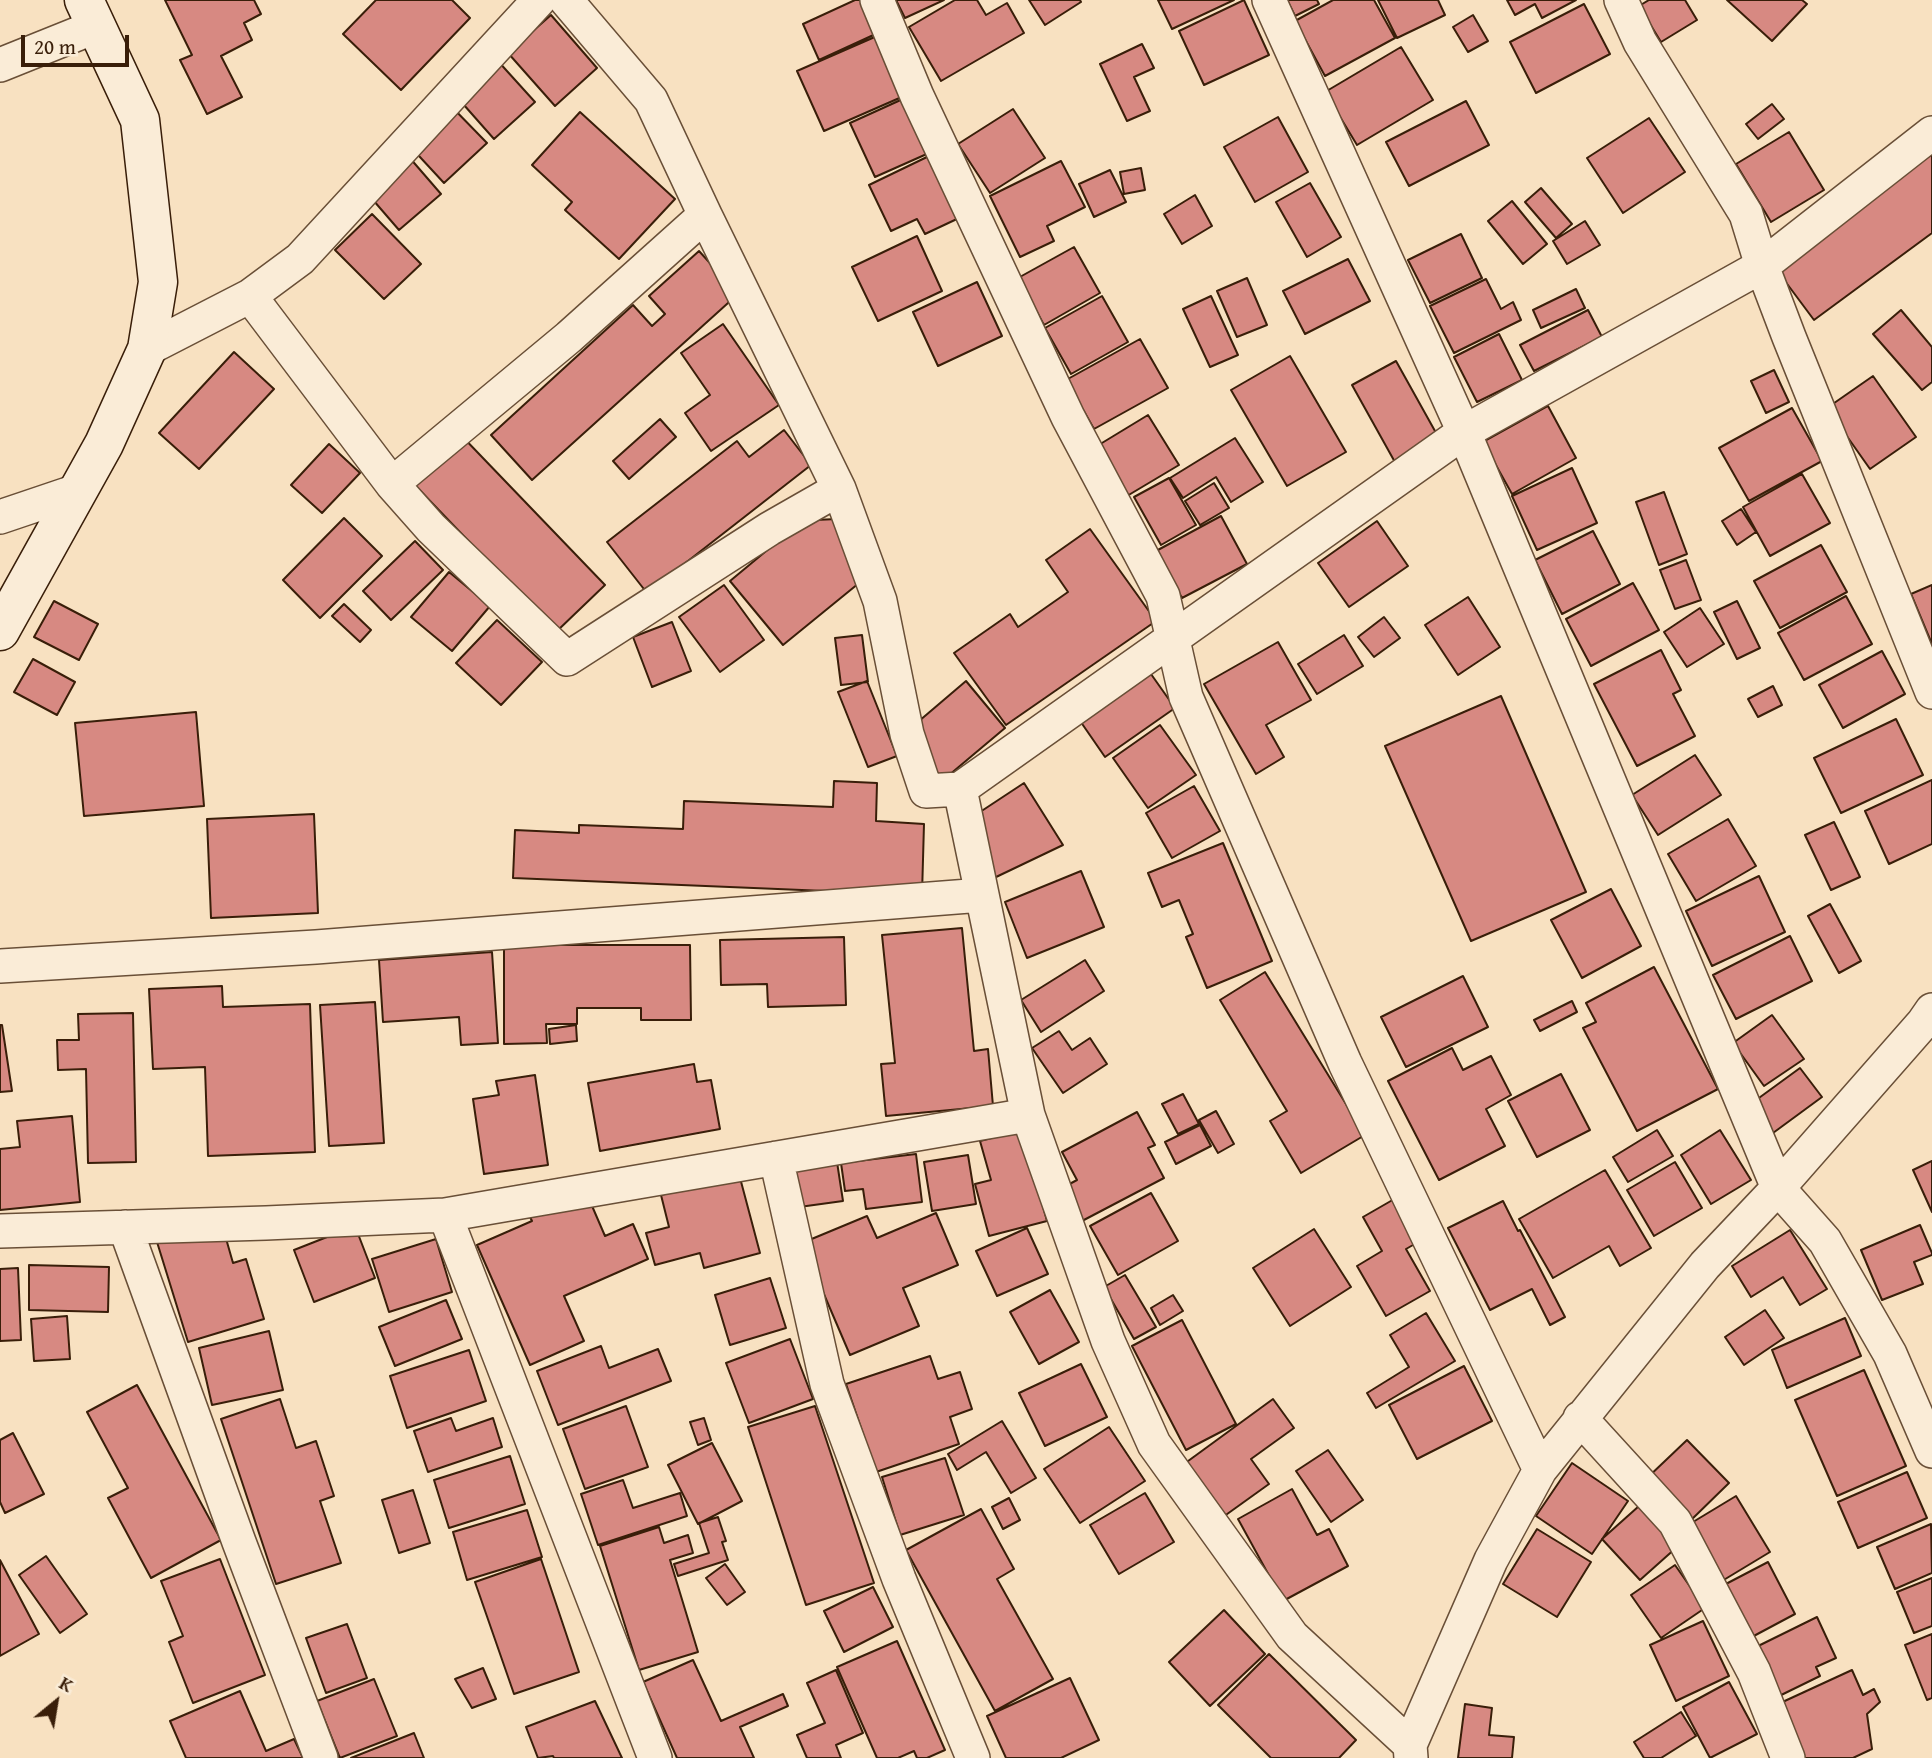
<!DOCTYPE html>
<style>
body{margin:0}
#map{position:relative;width:1932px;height:1758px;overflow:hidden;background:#f8e1c1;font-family:"Gentium Book Plus",serif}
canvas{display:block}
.north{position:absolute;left:21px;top:1667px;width:70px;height:70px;-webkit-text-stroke:5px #faecd7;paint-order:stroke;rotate:30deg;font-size:19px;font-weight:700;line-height:28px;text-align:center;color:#391e09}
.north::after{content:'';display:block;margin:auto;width:24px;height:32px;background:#391e09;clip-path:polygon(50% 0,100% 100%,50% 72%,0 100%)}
.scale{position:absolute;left:21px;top:35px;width:108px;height:32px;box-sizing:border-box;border:4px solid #391e09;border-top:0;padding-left:9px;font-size:21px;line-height:24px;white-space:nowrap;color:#391e09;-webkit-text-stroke:5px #faecd7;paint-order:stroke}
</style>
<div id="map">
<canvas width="1932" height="1758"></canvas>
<div class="north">K</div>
<div class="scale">20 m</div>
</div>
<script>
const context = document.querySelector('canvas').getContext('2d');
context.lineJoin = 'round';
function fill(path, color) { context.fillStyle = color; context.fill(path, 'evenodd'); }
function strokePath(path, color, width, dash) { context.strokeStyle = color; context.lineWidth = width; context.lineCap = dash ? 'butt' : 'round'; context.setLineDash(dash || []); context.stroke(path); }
const building = new Path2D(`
 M165 0H254L261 14 244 23 252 40 221 56 242 97 207 114 180 60 192 55Z
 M376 0H452L470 18 401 90 343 34Z
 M855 0H865L880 32 819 60 803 24Z
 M896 0H944L905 18Z
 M955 0H977L986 15 1007 3 1024 33 941 81 909 27Z
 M1029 0H1080L1081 2 1045 25Z
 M1158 0H1234L1172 29Z
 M1244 0 1269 55 1204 85 1179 31Z
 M1287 0H1317L1319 4 1295 16Z
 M1333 0H1374L1395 38 1325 76 1295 21Z
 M1378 0H1438L1445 15 1397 38Z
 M1507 0H1576L1542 18 1535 4 1515 15Z
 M1649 0H1685L1697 20 1661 42 1639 6Z
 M1727 0H1802L1807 4 1772 41Z
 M1584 4 1610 54 1536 93 1510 42Z
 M551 15 597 68 555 106 508 53Z
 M1473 15 1488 41 1468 52 1453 27Z
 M877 36 904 96 824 131 797 71Z
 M1142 44 1154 68 1134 77 1150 111 1127 121 1100 64Z
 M1401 47 1433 100 1357 145 1325 92Z
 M497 60 535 102 494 139 456 96Z
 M905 98 929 153 875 177 850 123Z
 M1466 101 1489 145 1409 186 1386 142Z
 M449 104 487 143 444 183 407 143Z
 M1772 104 1784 119 1758 139 1746 124Z
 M1013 109 1045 158 990 193 958 144Z
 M580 112 675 199 619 259 565 210 572 202 532 165Z
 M1278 117 1308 172 1255 202 1224 147Z
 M1649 118 1685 172 1623 213 1587 158Z
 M1789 132 1824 190 1771 222 1736 164Z
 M1932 154V233L1814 320 1776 269Z
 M929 156 959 218 925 234 917 219 891 231 869 185Z
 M409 157 441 194 399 230 367 193Z
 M1061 161 1085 207 1047 226 1054 241 1020 257 990 196Z
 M1141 168 1145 190 1124 194 1120 172Z
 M1110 170 1126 202 1094 217 1079 184Z
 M1310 183 1341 237 1307 257 1276 202Z
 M1541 188 1572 224 1556 238 1525 202Z
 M1195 195 1212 226 1182 244 1164 214Z
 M1512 201 1547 244 1523 264 1488 221Z
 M372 214 421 264 384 299 335 250Z
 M1585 221 1600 245 1567 264 1553 241Z
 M1461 234 1482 278 1430 303 1408 260Z
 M917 236 942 291 878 321 852 267Z
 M1074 247 1100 293 1044 325 1018 278Z
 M699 251 738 294 532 480 491 435 633 305 652 326 665 314 649 296Z
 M1348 259 1370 301 1305 334 1283 291Z
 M1247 278 1267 325 1237 337 1217 291Z
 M1486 279 1501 309 1513 302 1521 320 1454 353 1430 306Z
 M977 282 1002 336 938 366 913 312Z
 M1576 289 1585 308 1541 328 1533 310Z
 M1102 296 1128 342 1071 374 1045 328Z
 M1211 296 1238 355 1210 367 1183 309Z
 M1588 310 1602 337 1534 371 1520 345Z
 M1901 310 1932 347V382L1922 390 1873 334Z
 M723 324 779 405 711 451 685 413 710 395 681 353Z
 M1499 334 1522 380 1477 402 1454 357Z
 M1140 339 1168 388 1094 429 1066 380Z
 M234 352 274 389 199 469 159 433Z
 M1290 356 1346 452 1287 486 1231 390Z
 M1396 361 1440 440 1396 464 1352 385Z
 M1774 370 1789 402 1766 413 1751 381Z
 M1873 376 1916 437 1870 469 1827 408Z
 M1548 406 1576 458 1512 494 1483 442Z
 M1792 408 1822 461 1749 501 1719 448Z
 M1148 415 1179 465 1127 496 1097 446Z
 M660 419 676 437 629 479 613 461Z
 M784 430 811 465 647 593 607 542 737 441 749 457Z
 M457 431 605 585 556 632 408 478Z
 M1235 438 1263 482 1231 502 1216 477 1183 498 1170 478Z
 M329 444 360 473 322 513 291 485Z
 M1572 468 1597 523 1537 550 1512 496Z
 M1802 474 1830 523 1770 556 1743 507Z
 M1169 478 1196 525 1161 545 1134 497Z
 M1214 483 1229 508 1200 525 1185 501Z
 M1664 492 1687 554 1659 565 1636 502Z
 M1741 509 1756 532 1737 545 1722 521Z
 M1221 516 1247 564 1182 598 1156 551Z
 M344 518 382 556 320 618 283 580Z
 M837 519 864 579 783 645 730 581 777 542 815 520Z
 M1377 521 1408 566 1349 607 1318 563Z
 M1090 529 1156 621 1006 725 954 653 1010 614 1018 627 1068 592 1046 560Z
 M1593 531 1620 584 1562 614 1535 560Z
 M415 541 443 570 391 620 363 591Z
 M1821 545 1847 592 1780 628 1754 581Z
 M1686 560 1701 600 1675 609 1660 570Z
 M449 572 490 606 452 651 411 617Z
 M1633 583 1659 630 1591 666 1566 619Z
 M724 585 764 640 720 672 679 617Z
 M1932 585V644L1911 594Z
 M1846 596 1872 644 1804 680 1778 633Z
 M1468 597 1500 647 1458 675 1425 625Z
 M54 601 98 624 79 660 34 637Z
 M1737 601 1760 648 1737 659 1714 612Z
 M344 604 371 630 360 642 332 616Z
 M1700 608 1724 644 1687 667 1664 632Z
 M1384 617 1400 638 1374 657 1358 637Z
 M497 620 542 662 501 705 456 663Z
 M672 622 691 671 652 687 633 637Z
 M862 635 868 682 841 685 835 638Z
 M1344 635 1363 666 1317 694 1298 664Z
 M1278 642 1311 700 1266 725 1284 757 1256 774 1204 684Z
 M1661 650 1681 690 1673 694 1695 736 1637 766 1594 684Z
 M1882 651 1905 694 1843 728 1819 685Z
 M33 659 75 682 57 715 14 692Z
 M1146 667 1175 708 1105 757 1076 715Z
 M867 681 897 756 868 767 838 692Z
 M966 681 1005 728 942 781 912 727Z
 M1773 686 1782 705 1758 717 1748 699Z
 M1501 696 1586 892 1471 941 1385 746Z
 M196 712 204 806 84 816 75 723Z
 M1896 719 1923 775 1841 813 1814 758Z
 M1160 725 1196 775 1148 808 1113 758Z
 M1695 755 1721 795 1658 835 1632 795Z
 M1932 780V844L1889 864 1865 811Z
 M834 781 877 783 876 821 924 824 922 895 513 878 515 830 579 833V825L683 829 684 801 833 807Z
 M1024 783 1063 845 994 878 977 814Z
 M1194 786 1220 831 1172 858 1146 813Z
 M314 814 318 913 211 918 207 819Z
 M1728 819 1756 866 1696 901 1668 854Z
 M1834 822 1860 877 1831 890 1805 835Z
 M1223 843 1272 961 1207 988 1186 937 1193 934 1179 900 1162 907 1148 873Z
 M1081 871 1104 927 1027 958 1005 902Z
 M1759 876 1785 932 1712 966 1686 911Z
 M1611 889 1641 946 1582 978 1551 920Z
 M1830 904 1861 961 1839 973 1808 916Z
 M962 928 974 1051 988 1049 993 1106 886 1116 881 1064 895 1063 882 935Z
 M1790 936 1812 981 1736 1019 1713 975Z
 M844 937 846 1005 768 1007 767 984 721 985 720 940Z
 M504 945H690L691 1020H641V1008H577V1024H546L547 1043 504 1044Z
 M492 952 498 1043 461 1045 459 1017 383 1022 379 960Z
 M1085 960 1104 991 1041 1032 1021 1000Z
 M1654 967 1718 1089 1637 1131 1583 1028 1596 1022 1586 1003Z
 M1265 972 1365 1135 1301 1173 1270 1121 1287 1111 1220 1000Z
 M1463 976 1488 1027 1406 1067 1381 1017Z
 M222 986 223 1007 310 1004 315 1152 208 1156 205 1067 153 1069 149 989Z
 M1572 1001 1577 1012 1540 1031 1534 1020Z
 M375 1002 384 1143 329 1146 320 1005Z
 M133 1013 136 1162 88 1163 86 1069 58 1070 57 1040H79L78 1014Z
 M1772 1015 1804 1059 1764 1086 1733 1043Z
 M0 1025H2L12 1091 0 1092Z
 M576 1025 577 1041 550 1044 549 1029Z
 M1059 1031 1072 1050 1090 1038 1107 1064 1063 1093 1032 1048Z
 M1452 1048 1463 1070 1491 1056 1511 1095 1486 1109 1505 1146 1439 1180 1388 1081Z
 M694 1064 697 1082 711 1080 720 1129 600 1151 588 1083Z
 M1800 1068 1822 1097 1773 1133 1752 1103Z
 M1561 1074 1590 1130 1537 1157 1508 1101Z
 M535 1075 548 1165 484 1174 473 1099 499 1095 496 1081Z
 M1183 1094 1199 1124 1178 1134 1162 1104Z
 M1216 1111 1234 1144 1218 1153 1199 1120Z
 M1137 1112 1155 1145 1148 1148 1164 1178 1082 1221 1064 1187 1077 1180 1062 1152Z
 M72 1116 80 1202 0 1210V1149L20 1147 17 1121Z
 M1200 1125 1211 1146 1176 1164 1165 1142Z
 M1022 1130 1047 1221 989 1236 975 1184 991 1180 980 1141Z
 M1657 1130 1673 1156 1628 1182 1613 1157Z
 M1720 1130 1751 1180 1711 1204 1681 1155Z
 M916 1154 922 1202 866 1209 863 1189 845 1191 841 1163Z
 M968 1155 976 1204 932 1211 924 1162Z
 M1932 1161V1212L1913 1170Z
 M837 1162 843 1201 792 1208 786 1169Z
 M1675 1162 1702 1208 1654 1236 1627 1190Z
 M1605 1170 1651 1248 1620 1266 1609 1246 1553 1278 1519 1219Z
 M739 1174 760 1253 704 1268 700 1253 655 1265 646 1233 669 1227 661 1195Z
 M586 1192 605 1236 633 1224 648 1259 564 1296 584 1341 530 1365 477 1245 532 1221 530 1217Z
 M1151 1193 1178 1241 1118 1275 1090 1226Z
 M1396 1198 1420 1241 1406 1249 1430 1291 1386 1316 1357 1266 1382 1251 1363 1217Z
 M1503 1201 1518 1231 1520 1230 1565 1317 1550 1325 1532 1289 1490 1310 1448 1228Z
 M936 1213 958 1265 903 1288 919 1326 850 1355 802 1243 867 1216 877 1238Z
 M1920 1225 1932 1253V1255L1914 1262 1923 1284 1882 1300 1861 1250Z
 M355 1226 375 1278 314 1302 294 1250Z
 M223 1228 233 1263 246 1259 264 1319 188 1342 157 1242Z
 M1027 1228 1048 1274 997 1296 976 1251Z
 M1314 1229 1351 1287 1290 1326 1253 1268Z
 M1790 1230 1827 1289 1800 1305 1783 1277 1751 1297 1732 1266Z
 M436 1239 452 1292 389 1312 372 1259Z
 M29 1265 109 1267 108 1312 29 1310Z
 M18 1268 21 1340 0 1341V1269Z
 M1125 1275 1156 1327 1134 1339 1104 1287Z
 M770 1278 786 1328 730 1345 715 1295Z
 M1050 1290 1079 1342 1039 1364 1010 1312Z
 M1173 1295 1183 1311 1160 1325 1151 1308Z
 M446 1300 462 1339 395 1366 379 1327Z
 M1765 1310 1784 1338 1744 1365 1725 1337Z
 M1426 1313 1455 1361 1376 1408 1367 1393 1409 1367 1390 1335Z
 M67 1316 70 1359 34 1361 31 1319Z
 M1845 1318 1861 1356 1787 1388 1772 1350Z
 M1182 1320 1236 1424 1186 1450 1132 1346Z
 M269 1331 283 1390 212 1405 199 1348Z
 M790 1339 813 1399 749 1423 726 1363Z
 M601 1346 609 1368 658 1349 671 1381 558 1425 537 1371Z
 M469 1350 486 1401 407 1428 390 1376Z
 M930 1356 938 1379 960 1372 972 1409 950 1417 959 1444 876 1472 846 1384Z
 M1081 1364 1107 1417 1045 1446 1019 1393Z
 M1464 1366 1492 1421 1417 1459 1389 1405Z
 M1864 1370 1906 1466 1837 1496 1795 1400Z
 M137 1385 221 1540 151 1578 108 1498 128 1488 87 1412Z
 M280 1399 296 1448 316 1441 334 1496 320 1501 341 1563 276 1584 221 1419Z
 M1273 1399 1294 1428 1251 1459 1269 1484 1223 1517 1184 1464Z
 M626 1406 648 1467 585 1489 563 1429Z
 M815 1406 874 1583 806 1605 748 1427Z
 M451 1418 456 1431 493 1418 502 1447 428 1472 414 1431Z
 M704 1418 711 1440 698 1445 690 1422Z
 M1002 1421 1036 1478 1011 1493 986 1452 957 1470 948 1454Z
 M1109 1427 1145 1481 1080 1523 1044 1469Z
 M13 1433 44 1494 5 1513 0 1502V1440Z
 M1687 1440 1729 1483 1687 1524 1645 1480Z
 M712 1443 742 1501 698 1524 668 1465Z
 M1328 1450 1363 1500 1331 1522 1296 1471Z
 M510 1456 525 1504 449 1528 434 1480Z
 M945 1458 964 1515 900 1535 882 1477Z
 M1572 1463 1628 1501 1592 1554 1536 1516Z
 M1907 1472 1927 1518 1858 1548 1838 1502Z
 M623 1480 633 1508 680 1493 687 1516 598 1545 581 1494Z
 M1292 1489 1317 1535 1329 1529 1348 1566 1283 1601 1238 1519Z
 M413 1490 430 1543 399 1553 382 1500Z
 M1145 1493 1174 1542 1119 1574 1090 1525Z
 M1736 1496 1770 1552 1722 1581 1688 1525Z
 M1009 1498 1020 1520 1003 1529 992 1507Z
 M1639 1506 1677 1547 1640 1580 1602 1539Z
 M981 1509 1014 1569 997 1579 1053 1679 995 1711 906 1550Z
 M527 1510 542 1557 467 1580 453 1532Z
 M718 1517 726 1541 722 1542 728 1560 678 1576 674 1564 709 1553 699 1523Z
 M1931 1524 1932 1573 1895 1589 1877 1547Z
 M659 1527 664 1543 688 1535 693 1553 670 1560 698 1652 639 1670 600 1546Z
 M1537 1529 1591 1562 1557 1617 1503 1584Z
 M46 1556 87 1614 60 1633 19 1575Z
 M220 1559 265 1675 193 1703 169 1642 183 1636 161 1581Z
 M541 1559 579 1672 514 1694 475 1582Z
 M0 1560 39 1634 0 1656Z
 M1768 1562 1795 1614 1750 1638 1722 1586Z
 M725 1564 745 1592 727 1605 706 1578Z
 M1675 1565 1705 1608 1661 1638 1631 1595Z
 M1932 1578V1626L1914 1633 1897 1592Z
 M873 1587 893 1627 844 1652 824 1611Z
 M1224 1610 1265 1654 1210 1706 1169 1662Z
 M1817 1617 1836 1658 1816 1667 1820 1676 1771 1700 1748 1651Z
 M1703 1621 1729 1676 1676 1701 1650 1645Z
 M347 1624 367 1678 326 1693 306 1638Z
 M1932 1634V1698L1927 1700 1905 1645Z
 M897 1641 945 1750 927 1758H917L914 1751 898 1758H877L837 1667Z
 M1269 1654 1356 1740 1339 1758H1271L1218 1705Z
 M693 1660 721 1721 783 1694 788 1706 740 1727 754 1758H677L643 1682Z
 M483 1668 496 1699 472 1708 455 1679Z
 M836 1670 863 1733 836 1745 841 1758H807L797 1735 825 1723 807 1683Z
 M1852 1670 1863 1695 1874 1689 1880 1702 1867 1714 1872 1749 1853 1758H1801L1776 1705Z
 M1070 1678 1099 1740 1061 1758H1006L987 1716Z
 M374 1679 397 1736 340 1758 317 1701Z
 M1729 1682 1757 1734 1710 1758 1683 1707Z
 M240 1691 266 1751 294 1739 303 1758H186L170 1721Z
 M595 1701 622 1758H554L553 1756 538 1758 526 1727Z
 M1465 1704 1492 1708 1489 1735 1514 1737 1512 1758H1458Z
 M1681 1712 1696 1736 1661 1758H1644L1634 1742Z
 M414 1733 424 1758H351Z`);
fill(building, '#d78982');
strokePath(building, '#391e09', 2);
const street = new Path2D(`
 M877 0 917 96 1068 417 1163 596 1186 697 1345 1063 1540 1470
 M1269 0 1464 432 1778 1188 1825 1241 1890 1354 1932 1451
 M1621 0 1640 42 1746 214 1762 266 1789 337 1932 692
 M0 65 97 26
 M705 215 839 489
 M250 296 392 484 431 528 567 659 769 529 839 489 880 601 907 734 926 791 960 789
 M147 349 250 296 300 259 539 0
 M392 484 569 337 705 215 651 100 566 0
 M0 517 77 491
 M0 966 316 947 982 895
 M776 1158 827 1384 899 1579 973 1758
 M445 1215 655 1758
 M125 1227 239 1542 321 1758
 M0 1231 266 1223 445 1215 1028 1115
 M1580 1418 1675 1522 1754 1672 1788 1758
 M1410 1745 1292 1636 1154 1444 1108 1341 1028 1115 960 789 1464 432 1762 266 1932 133
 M1411 1758 1410 1745 1491 1560 1540 1470 1705 1265 1778 1188 1923 1023 1932 1010`);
const secondary = new Path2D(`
 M0 631 104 444 147 349 158 282 140 120 84 0`);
strokePath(street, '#694f37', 36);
strokePath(secondary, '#391e09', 41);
strokePath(street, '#faecd7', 33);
strokePath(secondary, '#faecd7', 38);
</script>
